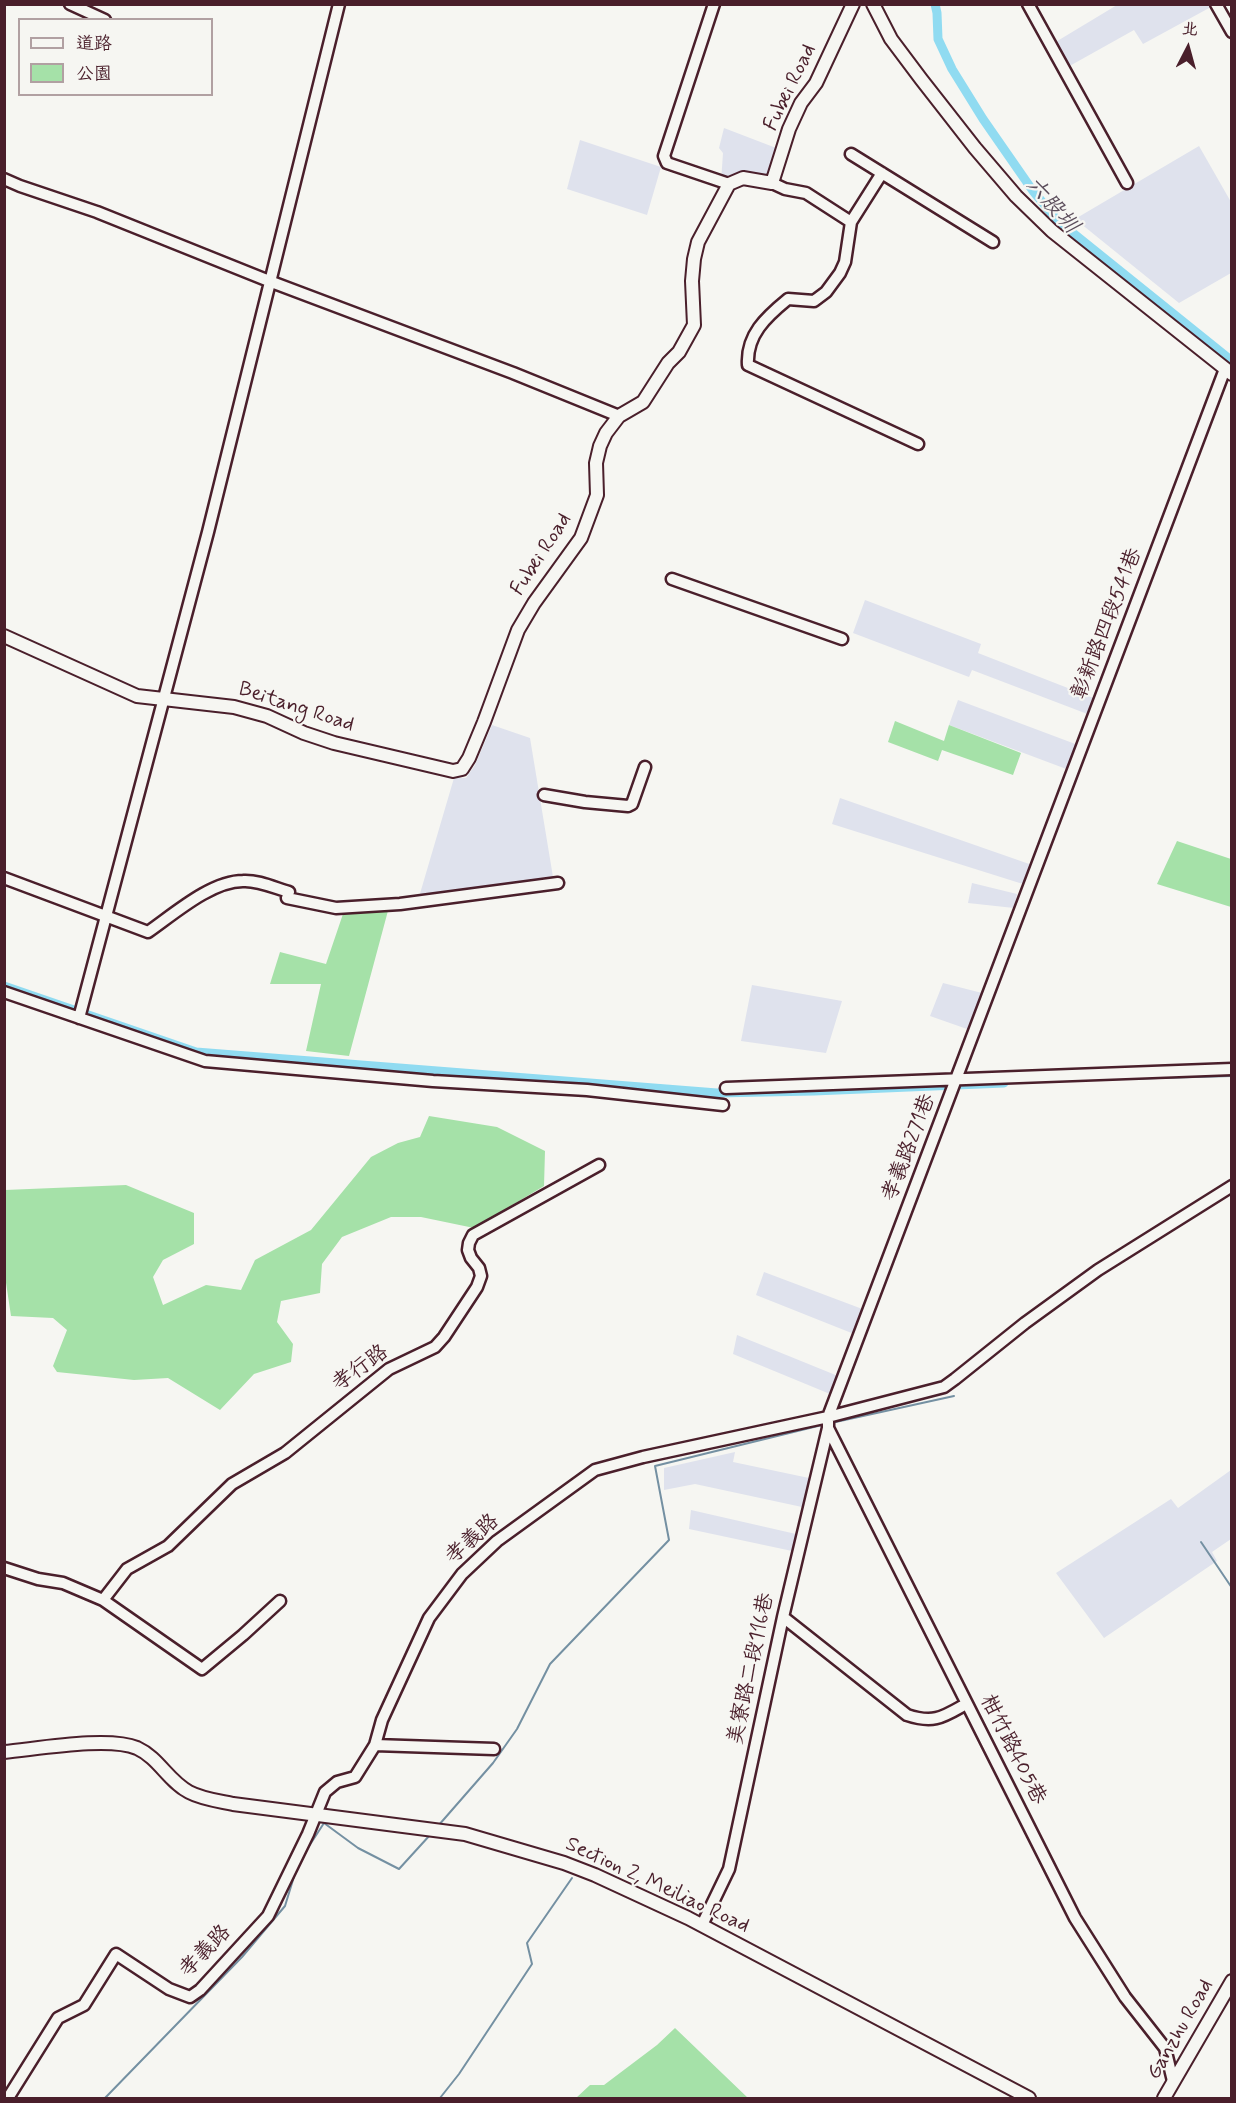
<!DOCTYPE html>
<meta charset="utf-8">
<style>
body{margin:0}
#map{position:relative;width:1236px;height:2103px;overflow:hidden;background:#f6f6f2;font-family:Mynerve,"LXGW WenKai TC",sans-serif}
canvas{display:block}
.frame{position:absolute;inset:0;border:6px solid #4a1f2b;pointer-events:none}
.legend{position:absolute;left:18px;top:18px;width:195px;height:78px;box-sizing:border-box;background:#f6f6f2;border:2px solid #b1a0a2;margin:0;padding:8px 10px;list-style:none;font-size:18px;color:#4a1f2b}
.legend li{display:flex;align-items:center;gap:12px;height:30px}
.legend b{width:30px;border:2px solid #b1a0a2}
.north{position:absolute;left:1158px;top:18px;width:60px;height:60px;-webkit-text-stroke:4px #f6f6f2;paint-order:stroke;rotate:6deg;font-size:16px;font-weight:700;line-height:24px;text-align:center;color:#4a1f2b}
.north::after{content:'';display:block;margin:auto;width:21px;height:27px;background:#4a1f2b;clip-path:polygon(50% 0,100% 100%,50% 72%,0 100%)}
</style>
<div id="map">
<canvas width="1236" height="2103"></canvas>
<div class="frame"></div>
<ul class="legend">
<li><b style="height:8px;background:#f6f6f2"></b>道路</li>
<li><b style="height:16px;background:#a5e1a8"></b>公園</li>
</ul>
<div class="north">北</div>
</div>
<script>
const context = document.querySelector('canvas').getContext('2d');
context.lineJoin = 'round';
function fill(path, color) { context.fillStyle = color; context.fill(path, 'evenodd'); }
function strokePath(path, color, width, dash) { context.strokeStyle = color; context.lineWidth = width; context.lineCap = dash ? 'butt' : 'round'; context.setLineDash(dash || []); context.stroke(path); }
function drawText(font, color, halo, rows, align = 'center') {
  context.font = font + ' Mynerve,"LXGW WenKai TC",sans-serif'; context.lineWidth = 4.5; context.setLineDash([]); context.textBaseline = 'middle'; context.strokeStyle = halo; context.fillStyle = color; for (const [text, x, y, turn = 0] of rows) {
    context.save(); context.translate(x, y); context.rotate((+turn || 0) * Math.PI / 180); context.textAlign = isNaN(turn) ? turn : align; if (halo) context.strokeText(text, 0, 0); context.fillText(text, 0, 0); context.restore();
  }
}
fill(new Path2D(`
 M1210 4 1211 7 1143 44 1134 30 1066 68 1054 43 1117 5Z
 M724 128 784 151 773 178 721 182 723 153 719 148Z
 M580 140 661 167 647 215 567 189Z
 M1199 146 1231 202V273L1179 303 1075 219Z
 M865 600 981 644 978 653 1096 699 1090 715 972 670 969 677 853 633Z
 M958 700 1078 745 1069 770 949 725Z
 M492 725 530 738 553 877 550 881 419 897 454 778H466L475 765Z
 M840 798 1035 866 1026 885 832 824Z
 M972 883 1017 894 1014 908 968 903Z
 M943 983 982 993 967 1029 930 1016Z
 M752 985 842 1001 826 1053 741 1041Z
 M764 1272 865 1310 854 1334 756 1295Z
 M737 1335 838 1376 830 1394 733 1354Z
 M735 1452 733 1462 809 1478 802 1507 695 1484 664 1490V1468Z
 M1231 1470V1539L1212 1552 1217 1561 1104 1638 1056 1573 1171 1499 1178 1508Z
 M691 1510 796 1534 792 1551 689 1529Z`), '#dfe2ed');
fill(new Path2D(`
 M895 721 944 741 949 725 1021 753 1013 775 942 750 938 761 888 742Z
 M1177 841 1231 859V907L1157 884Z
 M389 907 349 1056 306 1051 321 984H270L280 952 326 964 344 911Z
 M429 1116 497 1127 545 1151 544 1186 474 1228 421 1217H391L342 1237 322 1264 320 1293 281 1301 277 1322 293 1344 291 1362 254 1374 220 1410 168 1378 134 1380 57 1372 53 1366 67 1330 53 1318 11 1316 5 1276V1190L126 1185 194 1213V1244L163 1260 153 1277 163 1305 206 1285 241 1290 255 1260 311 1230 371 1157 398 1143 420 1137Z
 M675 2028 748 2098H576L590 2085H604L657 2045Z`), '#a5e1a8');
strokePath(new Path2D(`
 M1048 1081 1232 1076
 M831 1423 954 1396
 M1201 1542 1232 1588
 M438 1826 493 1763 517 1729 550 1664 669 1540 655 1466 826 1424
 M302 1857 324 1823 358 1848 399 1869 430 1835
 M105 2098 242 1957 285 1906 296 1870
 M440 2098 459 2074 532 1964 527 1943 572 1878`), '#7490a2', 2);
strokePath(new Path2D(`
 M935 4 937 13 938 39 952 69 983 119 1033 191 1058 221 1232 361
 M4 986 196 1052 717 1093 814 1091 1004 1083`), '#90dbf1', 9);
const minor = new Path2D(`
 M70 4 105 20
 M714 4 664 156 667 163 729 184
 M1028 4 1127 183
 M1216 4 1232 32
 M851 154 993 242
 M882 173 851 222 845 262 840 273 826 292 814 301 788 299C766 317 746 335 748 365L918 444
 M4 179 20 186 97 212 269 281 513 373 619 416
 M772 183 785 189 806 193 851 222
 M672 579 842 639
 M544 795 585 802 628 806 632 804 645 767
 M4 878 148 932C174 914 211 881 243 881 258 880 275 888 289 892
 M287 898 336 908 400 904 558 883
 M4 992 205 1061 433 1081 587 1090 723 1105
 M79 1018 208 532 339 4
 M726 1088 1232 1069
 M828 1428 1075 1918 1125 1997 1165 2048 1173 2081
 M4 1568 38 1579 63 1583 103 1600 202 1669 243 1635 280 1601
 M103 1600 127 1569 168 1546 232 1484 285 1453 389 1369 435 1347 444 1337 477 1287 481 1276 479 1268 471 1258 468 1250 469 1243 473 1235 599 1165
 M783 1617 907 1715C934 1724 943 1717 966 1704
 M375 1745 382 1720 429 1618 462 1574 497 1541 595 1470 643 1457 828 1417 944 1387 955 1379 1025 1323 1098 1270 1232 1186
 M702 1925 729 1869 783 1617 828 1428V1417L1225 369
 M8 2098 58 2018 84 2005 116 1954 169 1989 190 1997 200 1990 268 1916 308 1834 325 1792 337 1782 355 1777 375 1745 494 1749`);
const tertiary = new Path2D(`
 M873 4 891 39 921 79 975 148 1016 196 1052 231 1232 374
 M4 636 137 696 234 707 267 716 304 733 334 743 453 771 462 769 469 758 484 722 518 630 534 603 581 538 597 495 596 463 600 446 606 433 619 416 643 402 668 363 679 352 694 325 692 281 694 259 698 242 729 184 743 178 772 183 789 129 801 103 816 83 853 4
 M4 1752C37 1749 108 1736 137 1748 159 1758 168 1781 189 1792 202 1799 219 1801 233 1804L465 1834 564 1863 595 1875 688 1918 1029 2098
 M1164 2098 1232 1981`);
strokePath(minor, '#4a1f2b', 15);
strokePath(tertiary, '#4a1f2b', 16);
strokePath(minor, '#f6f6f2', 10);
strokePath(tertiary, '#f6f6f2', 12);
drawText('21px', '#4a1f2b', '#f6f6f2', [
 ["Fubei Road",791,88,-64],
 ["Fubei Road",542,555,-57],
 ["彰新路四段541巷",1108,624,-69],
 ["Beitang Road",296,708,18],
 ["孝義路271巷",910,1148,-69],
 ["孝行路",361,1369,-36],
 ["孝義路",473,1540,-42],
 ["美寮路二段116巷",752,1669,-78],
 ["柑竹路405巷",1012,1750,63],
 ["Section 2, Meiliao Road",657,1886,25],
 ["孝義路",206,1952,-46],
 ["Ganzhu Road",1181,2030,-60]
]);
drawText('italic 22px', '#5c4e5c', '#f6f6f2', [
 ["六股圳",1051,206,48]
]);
</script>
